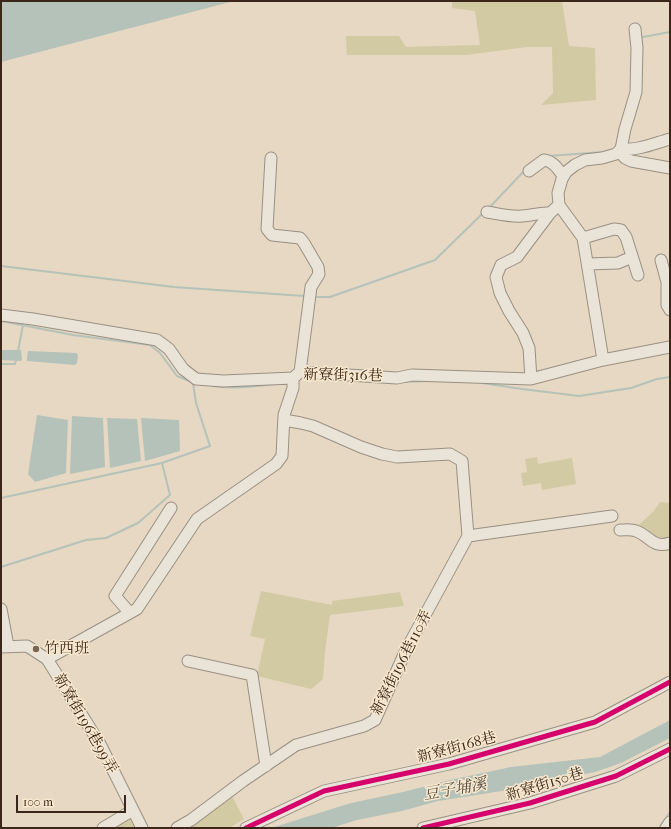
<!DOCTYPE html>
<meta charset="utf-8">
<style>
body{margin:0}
#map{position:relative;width:671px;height:829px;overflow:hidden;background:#e6d8c2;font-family:"IM FELL French Canon",serif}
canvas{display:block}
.frame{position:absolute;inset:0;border:2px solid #3b271a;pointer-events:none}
.scale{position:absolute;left:16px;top:795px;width:110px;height:18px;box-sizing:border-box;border:2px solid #3b271a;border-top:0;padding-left:5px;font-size:12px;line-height:14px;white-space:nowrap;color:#3b271a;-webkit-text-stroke:3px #f8e8ce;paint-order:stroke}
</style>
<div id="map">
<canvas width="671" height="829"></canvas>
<div class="frame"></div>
<div class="scale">100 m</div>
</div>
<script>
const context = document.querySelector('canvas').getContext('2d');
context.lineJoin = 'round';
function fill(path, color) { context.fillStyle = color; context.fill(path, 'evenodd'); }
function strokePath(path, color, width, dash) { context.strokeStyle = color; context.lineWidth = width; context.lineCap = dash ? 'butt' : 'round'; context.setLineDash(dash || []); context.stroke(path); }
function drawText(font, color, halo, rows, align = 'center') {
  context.font = font + ' "IM FELL French Canon","Noto Serif TC",serif'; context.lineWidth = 3; context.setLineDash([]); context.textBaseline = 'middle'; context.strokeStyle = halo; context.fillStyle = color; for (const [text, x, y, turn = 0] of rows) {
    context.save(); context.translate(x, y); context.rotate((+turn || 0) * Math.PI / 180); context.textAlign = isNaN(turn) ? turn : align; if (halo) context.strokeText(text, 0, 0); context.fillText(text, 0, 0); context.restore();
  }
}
fill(new Path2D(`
 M452 1H562L569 46 595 48 596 100 541 105 553 93 552 47H527L466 55H347L346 36H399L406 47 480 45 475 11 452 8Z
 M537 457 538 464 572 458 576 484 542 490 541 483 523 486 521 473 527 472 525 459Z
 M660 502 670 503V543L663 545 635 528 653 512Z
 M261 591 332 605V601L400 592 404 606 330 615 325 651 323 679 311 689 257 676 265 639 250 636Z
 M231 794 244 819 229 828H186Z
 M130 817 136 828H113Z`), '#d2caa3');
fill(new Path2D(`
 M1 1H234L1 62Z
 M1 350H21L22 360 20 361 1 360Z
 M28 351 77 353 78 356 77 363 75 365 27 361V357Z
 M37 415 68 420 66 473 35 482 28 474Z
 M72 416 103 418 105 467 70 474Z
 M107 418 137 419 141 461 110 468Z
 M141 418 179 420 180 451 145 461Z
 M670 720V738L621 763 595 772 508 790 438 801 402 811 357 820 331 828H271L351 803 403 792 450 780 511 767 600 757Z`), '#b5c2ba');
strokePath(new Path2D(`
 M643 37 670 32
 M548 156 603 152
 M488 209 525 170
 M1 266 174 287 304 296
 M316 297H330L435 260 483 213
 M1 321 73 335 150 345 160 353 177 376 192 382
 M18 351 23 325
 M1 364H15L16 360
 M403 382 426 381
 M482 383 522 389 579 396 631 388 657 379 670 377
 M212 386C232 389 253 387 273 384
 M1 498 162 463
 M1 567 86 540 106 538 138 523 170 495 162 463 210 446 196 403 193 383
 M659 828 670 812`), '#b5c2ba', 2);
const minor = new Path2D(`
 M621 149C637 151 655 143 670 139
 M619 151 625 158 631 161 670 168
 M271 158 267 229 272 235 300 238 304 243 318 267 319 274 311 287 300 372
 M529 171 544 160C553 161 558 169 563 176
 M487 212C499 214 510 217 522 216 533 216 538 212 550 213
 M583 238 614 229 621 230 626 237 638 275
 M661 260 667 282V305L670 310
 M588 264 618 263 632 257
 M1 315 33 319 157 340 169 349 183 369 196 379 223 381 293 378
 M603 360 583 238 559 205 558 193 562 179 566 172 575 165 585 160 602 158 616 154 621 149 625 129 636 92 637 48 635 29
 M531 379 529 348 523 333 509 311 500 293 496 277 501 265 517 257 550 213 559 205
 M620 530C625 530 631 529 636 531 650 536 653 549 670 543
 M468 536 612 516
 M1 609 8 646
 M130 613 115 596 171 508
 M1 647 27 646 47 659 100 744 142 828
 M47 659 137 609 197 519 276 464 282 456 284 415 293 388V378L300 372 397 378 412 375 531 379 603 360 670 347
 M188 661 252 675 266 766
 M103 828 133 810
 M177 828 191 820 243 781 296 745 364 726 375 720 406 650 468 536 462 461 450 454 397 457 382 454 361 447 313 426 301 423 284 420
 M246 828 324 791 449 764 595 722 670 682
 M423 828 530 803 616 776 670 749
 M666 828 670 822`);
strokePath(minor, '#9a9082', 13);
strokePath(minor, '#e9e3d8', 11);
strokePath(new Path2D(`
 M246 828 324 791 449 764 595 722 670 682
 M423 828 530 803 616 776 670 749`), '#d6006c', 5);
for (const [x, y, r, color] of [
 [36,649,4,"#776555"]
]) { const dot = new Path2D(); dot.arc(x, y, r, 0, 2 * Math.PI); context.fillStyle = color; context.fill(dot); strokePath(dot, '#f8e8ce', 1.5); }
drawText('15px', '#3b271a', '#f8e8ce', [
 ["新寮街316巷",343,376,1],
 ["新寮街196巷110弄",402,663,-63],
 ["新寮街196巷99弄",85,724,60],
 ["新寮街168巷",457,748,-15],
 ["新寮街150巷",545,785,-17]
]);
drawText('15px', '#3b271a', '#f8e8ce', [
 ["竹西班",44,649]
], 'left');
drawText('italic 16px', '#544b41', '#f8e8ce', [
 ["豆子埔溪",455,790,-10]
]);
</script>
